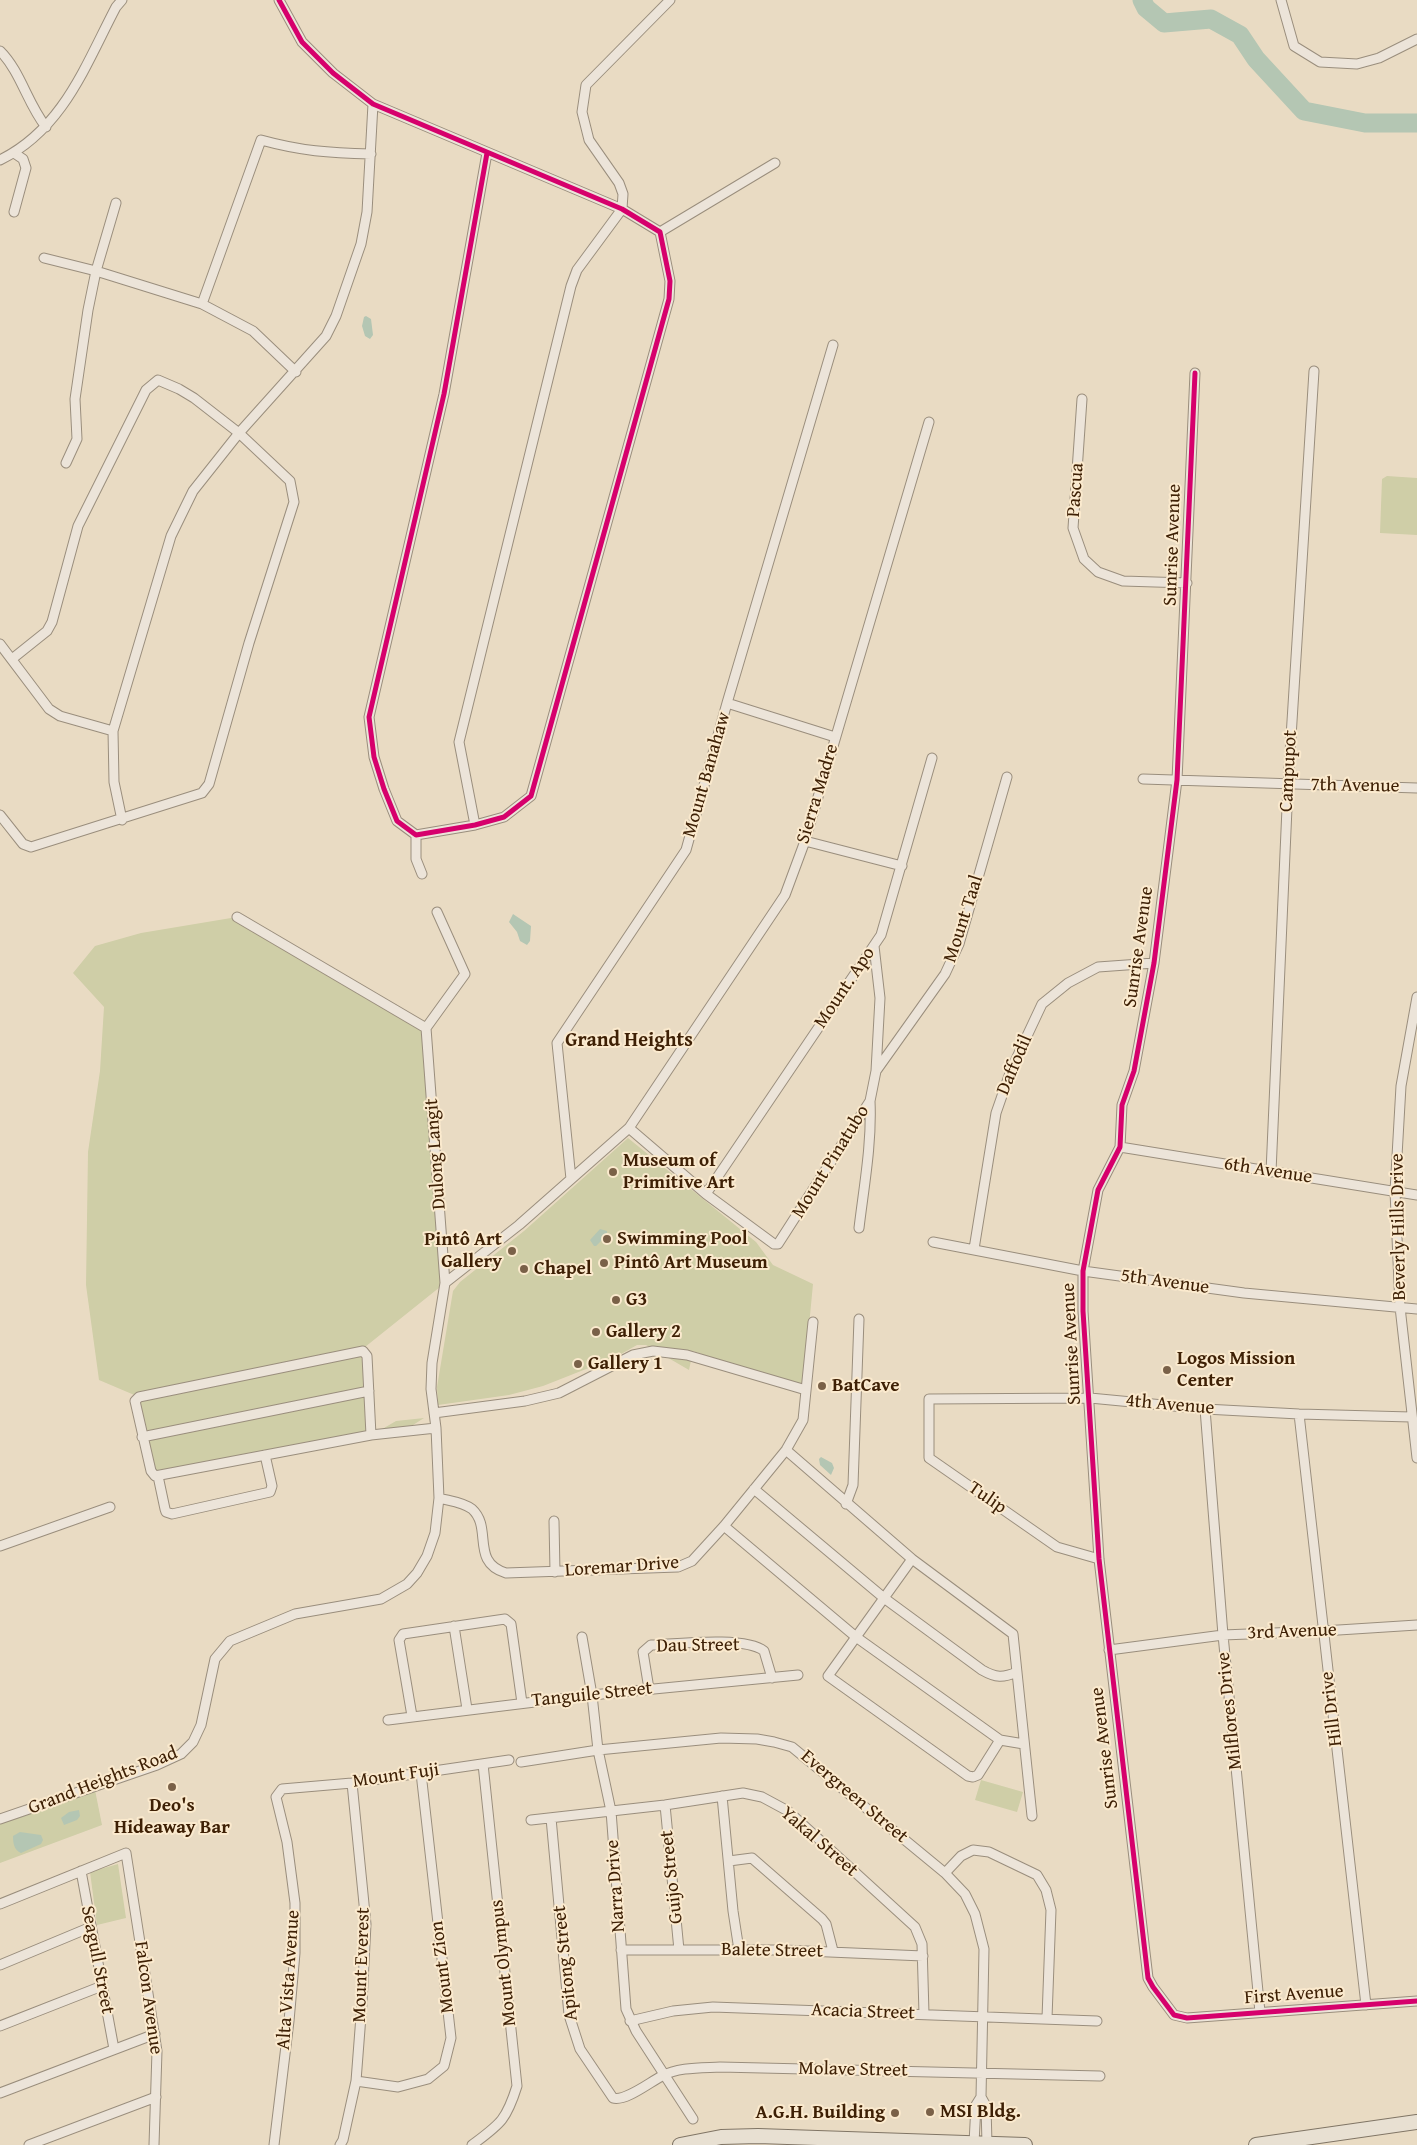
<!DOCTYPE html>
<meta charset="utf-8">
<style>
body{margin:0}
canvas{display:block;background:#e9dbc3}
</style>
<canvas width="1417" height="2145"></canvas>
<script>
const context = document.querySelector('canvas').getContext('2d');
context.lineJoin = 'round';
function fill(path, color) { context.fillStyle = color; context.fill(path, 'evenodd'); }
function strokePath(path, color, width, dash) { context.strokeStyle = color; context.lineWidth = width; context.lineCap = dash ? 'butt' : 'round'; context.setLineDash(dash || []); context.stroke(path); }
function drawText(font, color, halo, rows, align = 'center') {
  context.font = font + ' "Gentium Book Plus",serif'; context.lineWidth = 4; context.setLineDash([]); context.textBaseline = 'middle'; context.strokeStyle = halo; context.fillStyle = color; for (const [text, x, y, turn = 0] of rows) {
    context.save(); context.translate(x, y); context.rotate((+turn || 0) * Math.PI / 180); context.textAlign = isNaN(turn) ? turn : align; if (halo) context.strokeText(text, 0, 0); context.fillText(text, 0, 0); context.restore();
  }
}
fill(new Path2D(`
 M1387 476 1417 478V535L1380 533 1382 479Z
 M237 917 426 1028 445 1283 360 1351 369 1391 372 1435 396 1421 424 1418 402 1432 265 1455 151 1471 139 1397 99 1380 86 1285 88 1152 100 1071 104 1007 73 973 95 946 141 933Z
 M628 1138 756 1242 773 1265 813 1284 803 1389 693 1351 689 1370 646 1345H637L614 1358 543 1386 509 1395 438 1405 437 1387 453 1291 460 1282 524 1231Z
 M981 1780 1023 1792 1017 1812 975 1800Z
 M95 1790 102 1825 0 1863V1824Z
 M118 1864 126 1918 97 1925 90 1872Z`), '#cfcea7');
fill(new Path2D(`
 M366 316 371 319 373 335 370 339 365 336 362 326 364 317Z
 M513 914 531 926 530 941 527 945 520 941 517 932 509 922Z
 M600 1229 607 1231V1239L601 1241 596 1246H594L590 1240Z
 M821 1457 832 1463 834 1468 831 1475 820 1465 819 1459Z
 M79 1810 80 1816 77 1820 64 1825 61 1818 69 1812Z
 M20 1832 41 1835 43 1840 41 1844 21 1853C14 1850 13 1843 13 1836Z`), '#b4c6b3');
strokePath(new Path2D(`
 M1142 0 1146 8 1164 23 1211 19 1240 35 1256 59 1304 111 1365 123H1417`), '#b4c6b3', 19);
const street = new Path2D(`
 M279 0 302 42 333 73 373 104 622 209 660 232 670 281 669 299 531 796 504 817 475 825 416 835 397 821 384 789 374 757 369 717 444 394 487 153
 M1281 0 1294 46 1320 62 1357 64 1379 58 1417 39
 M0 51C21 72 27 103 46 127
 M0 160C63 129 85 66 116 7L122 0
 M14 212 26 168 23 159 14 153
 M660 232 775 163
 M44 258 96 271 202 304 253 331 296 372
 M202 304 261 140C301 151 329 153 371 154
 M1195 373 1177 780 1154 963 1134 1071 1122 1105 1120 1147 1098 1190 1083 1271V1311L1099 1559 1148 1978 1153 1987 1174 2015 1187 2018 1417 2001
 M1082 399 1073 528 1084 559 1098 572 1123 581 1187 583
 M66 463 77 439 75 399 88 310 96 271 116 203
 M0 644 49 709 60 716 113 731
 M727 703 835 737
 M1143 779 1417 788
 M0 815 23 844 31 847 202 793 209 784 249 643 294 502 290 481 239 433 194 398 179 389 158 380 146 390 78 526 52 622 47 631 12 659
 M122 820 114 782 113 731 171 536 193 491 239 433 326 336 336 316 361 244 367 212 373 104
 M475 825 459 742 571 286 577 270 622 209 623 194 619 183 589 140 582 112 586 85 670 0
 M416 835V859L422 874
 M805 841 902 866
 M237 917 426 1028
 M1417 997 1401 1086 1395 1191 1400 1307 1417 1458
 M426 1028 465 974 437 912
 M876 1071 945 974 959 944 1007 777
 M629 1128 706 1194 774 1244H778L870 1101 876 1071 880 998 874 946
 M1120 1147 1417 1195
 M1271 1172 1288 785 1314 371
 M571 1179 557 1043 686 850 727 703 833 345
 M706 1194 881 935 932 758
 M859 1228C864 1186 872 1143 870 1101
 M933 1242 1083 1271 1244 1293 1417 1309
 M974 1249 996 1113 1011 1070 1042 1004 1068 983 1098 967 1154 963
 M445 1283 519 1225 629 1128 785 895 805 841 929 422
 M1205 1409 1223 1635 1260 2012
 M434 1413 525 1401 559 1393 633 1355 653 1351 687 1355 806 1390
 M1299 1414 1366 2005
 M371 1435 367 1356 363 1351 139 1397 135 1401 151 1471 155 1476 371 1435 436 1428
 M142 1437 369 1391
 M786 1450 912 1559 1013 1634 1032 1816
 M158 1476 165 1509 166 1512 172 1514 270 1492 272 1486 265 1455
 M754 1489 884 1598 982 1670C996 1678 1003 1678 1017 1672
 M439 1498C450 1501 463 1502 472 1509 493 1528 470 1562 506 1573L678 1567 692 1561 724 1526 786 1450 803 1420 813 1322
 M846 1504 853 1485 859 1319
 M554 1521 555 1572
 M724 1526 856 1637 1000 1740 1024 1744
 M0 1546 110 1507
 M912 1559 828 1676 968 1776 973 1777 978 1775 1000 1740
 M1099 1559 1057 1547 929 1458V1399L1090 1398 1205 1409 1299 1414 1411 1417
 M454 1626 467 1709
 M582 1637 592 1695 598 1750 611 1811 626 2009 636 2031 693 2119
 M1109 1650 1223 1635 1323 1631 1417 1625
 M649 1689 643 1652 651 1645C677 1644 745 1636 764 1651L772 1678
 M412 1716 399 1640 403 1634 505 1619 511 1624 522 1703
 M388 1720 592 1695 798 1675
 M521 1762 598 1750 721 1738 757 1739 774 1742 792 1747 945 1873 965 1894 975 1914 984 1949 981 2097
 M722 1796 733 1911 739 1950
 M665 1805 679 1950
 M551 1818 569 2015 580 2049 613 2098C625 2102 650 2082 662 2076 678 2067 701 2068 720 2067L1100 2076
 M0 1819 157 1765 181 1754 193 1742 201 1725 215 1659 230 1641 295 1614 381 1599 407 1584 417 1573 427 1556 435 1533 439 1498 436 1428 431 1389 432 1363 445 1283 426 1028
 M531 1820 665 1805 743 1793 762 1797 788 1811 915 1927 922 1944 924 2014
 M729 1861 752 1858 822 1919 826 1924 833 1951
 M81 1871 114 2049
 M945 1873 961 1856 973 1850 989 1852 1037 1875 1046 1890 1051 1910 1047 2018
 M0 1904 126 1853 157 2051 154 2145
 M621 1950H783L923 1956
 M0 1965 91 1927
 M630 2021 673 2011 713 2007 1097 2021
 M0 2026 102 1986
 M356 2081 398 2087 428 2079 444 2066 451 2038 421 1773
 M0 2093 155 2034
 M981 2097 986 2106 987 2144
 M974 2143 976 2105 981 2097
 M29 2145 156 2097
 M274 2145 289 2021 295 1953V1903L287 1842 276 1797 282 1789 352 1783 509 1760
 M340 2145 343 2140 356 2081 362 2003 366 1924 352 1783
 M472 2145C500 2124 506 2121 517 2086L483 1764`);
const primary = new Path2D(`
 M680 2145 721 2137 758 2136 1025 2145
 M1256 2145 1417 2122`);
strokePath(street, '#9a8e7d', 11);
strokePath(primary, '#807565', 16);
strokePath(street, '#ece4d9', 9);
strokePath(primary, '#e8e0d2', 14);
strokePath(new Path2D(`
 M279 0 302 42 333 73 373 104 622 209 660 232 670 281 669 299 531 796 504 817 475 825 416 835 397 821 384 789 374 757 369 717 444 394 487 153
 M1195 373 1177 780 1154 963 1134 1071 1122 1105 1120 1147 1098 1190 1083 1271V1311L1099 1559 1148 1978 1153 1987 1174 2015 1187 2018 1417 2001`), '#d6006c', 5);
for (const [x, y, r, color] of [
 [613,1172,5,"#7a6148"],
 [607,1239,5,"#7a6148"],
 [512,1251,5,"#7a6148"],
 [604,1263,5,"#7a6148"],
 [524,1269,5,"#7a6148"],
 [616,1300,5,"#7a6148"],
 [596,1332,5,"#7a6148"],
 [578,1364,5,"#7a6148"],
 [1167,1370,5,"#7a6148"],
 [822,1386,5,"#7a6148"],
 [172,1787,5,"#7a6148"],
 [930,2112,5,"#7a6148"],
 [895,2113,5,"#7a6148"]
]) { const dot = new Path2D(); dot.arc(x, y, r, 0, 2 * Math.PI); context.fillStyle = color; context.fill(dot); strokePath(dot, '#fbeace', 2); }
drawText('19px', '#3e2005', '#fbeace', [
 ["Pascua",1076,490,-86],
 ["Sunrise Avenue",1173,545,-88],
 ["Campupot",1289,771,-87],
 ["Mount Banahaw",707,775,-74],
 ["7th Avenue",1355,786,1],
 ["Sierra Madre",818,794,-73],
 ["Mount Taal",964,919,-72],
 ["Sunrise Avenue",1139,947,-82],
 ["Mount. Apo",845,988,-56],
 ["Daffodil",1015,1065,-67],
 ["Dulong Langit",436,1154,-94],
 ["Mount Pinatubo",831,1162,-58],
 ["6th Avenue",1268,1171,9],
 ["Beverly Hills Drive",1399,1227,-91],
 ["5th Avenue",1165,1282,8],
 ["Sunrise Avenue",1072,1344,-93],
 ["4th Avenue",1170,1405,5],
 ["Tulip",987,1498,35],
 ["Loremar Drive",622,1567,-4],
 ["3rd Avenue",1292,1632,-2],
 ["Dau Street",698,1646,-1],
 ["Tanguile Street",592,1695,-6],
 ["Hill Drive",1332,1709,-97],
 ["Milflores Drive",1230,1711,-96],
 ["Sunrise Avenue",1105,1748,-97],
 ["Mount Fuji",396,1776,-8],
 ["Grand Heights Road",103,1781,-21],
 ["Evergreen Street",854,1797,40],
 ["Yakal Street",819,1842,41],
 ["Guijo Street",672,1877,-96],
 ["Narra Drive",616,1886,-94],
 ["Balete Street",772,1951,1],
 ["Seagull Street",97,1960,79],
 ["Mount Olympus",504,1963,-96],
 ["Apitong Street",566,1963,-96],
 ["Mount Everest",362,1965,-88],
 ["Mount Zion",443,1967,-97],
 ["Alta Vista Avenue",289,1980,-86],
 ["First Avenue",1294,1995,-4],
 ["Falcon Avenue",148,1998,82],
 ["Acacia Street",863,2012,2],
 ["Molave Street",853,2070,1]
]);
drawText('bold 19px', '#3e2005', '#fbeace', [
 ["Museum of",623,1161],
 ["Primitive Art",623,1183],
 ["Swimming Pool",617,1239],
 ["Pintô Art",502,1240,"right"],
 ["Gallery",502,1262,"right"],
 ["Pintô Art Museum",614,1263],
 ["Chapel",534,1269],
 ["G3",626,1300],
 ["Gallery 2",606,1332],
 ["Logos Mission",1177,1359],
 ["Center",1177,1381],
 ["Gallery 1",588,1364],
 ["BatCave",832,1386],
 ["Deo's",172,1806,"center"],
 ["Hideaway Bar",172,1828,"center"],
 ["MSI Bldg.",940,2112],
 ["A.G.H. Building",885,2113,"right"]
], 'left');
drawText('bold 20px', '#3e2005', '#fbeace', [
 ["Grand Heights",629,1041]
]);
</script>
